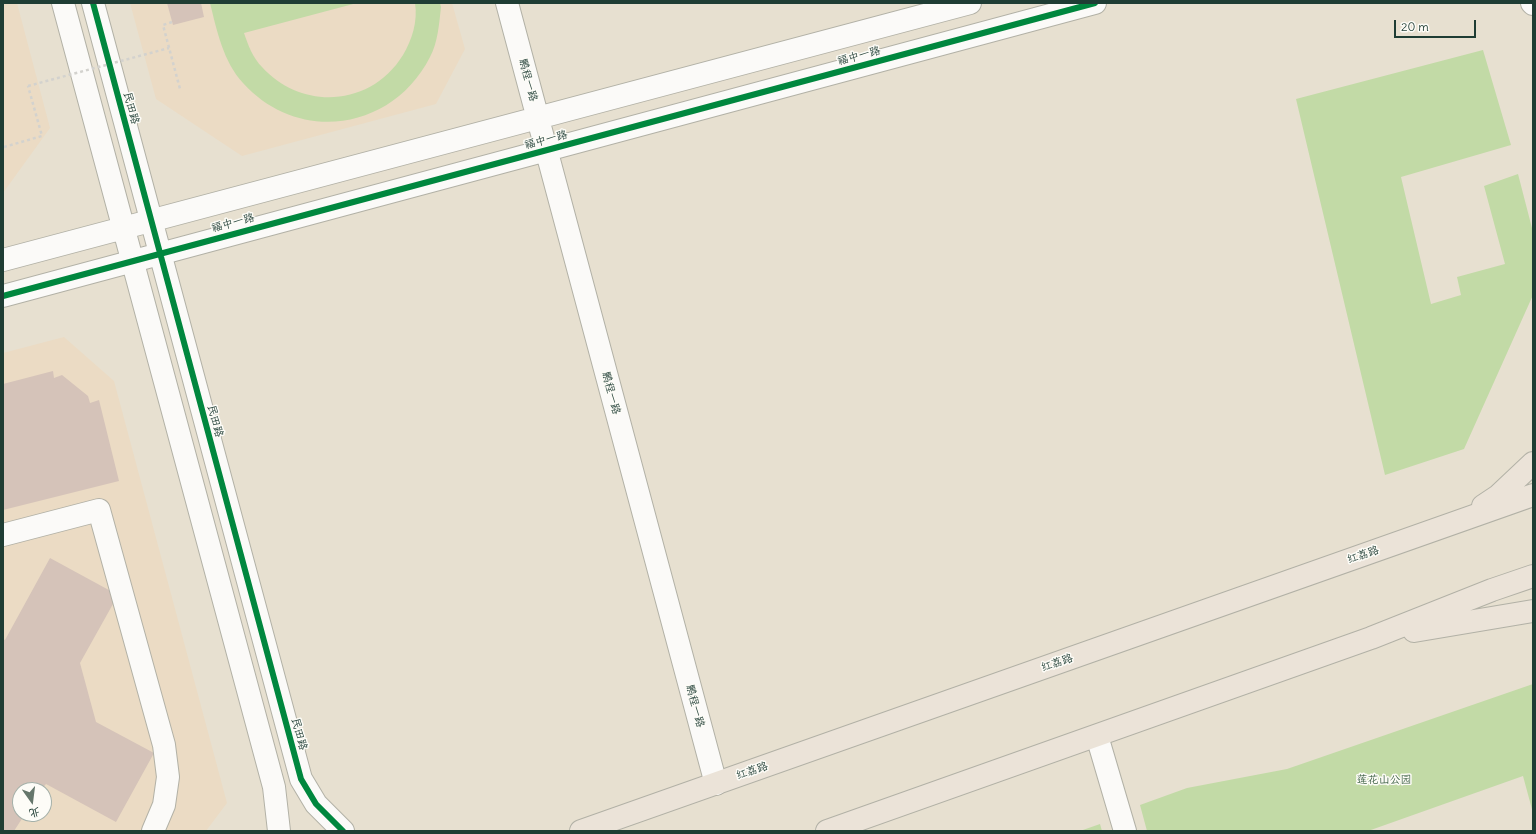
<!DOCTYPE html>
<meta charset="utf-8">
<style>
body{margin:0}
#map{position:relative;width:1536px;height:834px;overflow:hidden;background:#e7e0d0;font-family:Delius,"LXGW WenKai TC",sans-serif}
canvas{display:block}
.frame{position:absolute;inset:0;border:4px solid #1f3d34;pointer-events:none}
.north{position:absolute;left:12px;top:782px;width:40px;height:40px;box-sizing:border-box;background:#fdfcf7;border:1px solid #a4b0a9;border-radius:50%;rotate:166deg;font-size:11px;font-weight:700;line-height:16px;text-align:center;color:#1f3d34}
.north::after{content:'';display:block;margin:auto;width:14px;height:18px;background:#65766b;clip-path:polygon(50% 0,100% 100%,50% 72%,0 100%)}
.scale{position:absolute;left:1394px;top:20px;width:82px;height:18px;box-sizing:border-box;border:2px solid #1f3d34;border-top:0;padding-left:5px;font-size:12px;line-height:14px;white-space:nowrap;color:#1f3d34;-webkit-text-stroke:3px #fdfcf7;paint-order:stroke}
</style>
<div id="map">
<canvas width="1536" height="834"></canvas>
<div class="frame"></div>
<div class="north">北</div>
<div class="scale">20 m</div>
</div>
<script>
const context = document.querySelector('canvas').getContext('2d');
context.lineJoin = 'round';
function fill(path, color) { context.fillStyle = color; context.fill(path, 'evenodd'); }
function strokePath(path, color, width, dash) { context.strokeStyle = color; context.lineWidth = width; context.lineCap = dash ? 'butt' : 'round'; context.setLineDash(dash || []); context.stroke(path); }
function drawText(font, color, halo, rows, align = 'center') {
  context.font = font + ' Delius,"LXGW WenKai TC",sans-serif'; context.lineWidth = 3; context.setLineDash([]); context.textBaseline = 'middle'; context.strokeStyle = halo; context.fillStyle = color; for (const [text, x, y, turn = 0] of rows) {
    context.save(); context.translate(x, y); context.rotate((+turn || 0) * Math.PI / 180); context.textAlign = isNaN(turn) ? turn : align; if (halo) context.strokeText(text, 0, 0); context.fillText(text, 0, 0); context.restore();
  }
}
fill(new Path2D(`
 M3 3H17L50 128 3 193Z
 M130 3H452L465 49 436 104 242 156 156 99Z
 M64 337 114 381 227 803 206 831H3V353ZM20 790H44V814H20Z`), '#ebdbc4');
fill(new Path2D(`
 M210 3H357L244 33C248 45 253 58 262 67 302 111 371 107 403 55 412 40 418 21 415 3H440L441 7C439 24 438 42 430 57 393 130 299 145 243 83 223 61 217 31 210 3Z
 M1483 50 1511 145 1401 177 1431 304 1461 295 1457 277 1505 264 1484 186 1518 174 1533 232V295L1464 449 1385 475 1296 99Z
 M1533 684V813L1523 776 1368 831H1147L1140 805 1187 788 1287 769Z
 M1100 824 1102 831H1080Z`), '#c2daa6');
fill(new Path2D(`
 M167 3H201L204 17 173 25Z
 M53 371 54 378 62 375 88 396 90 403 99 400 119 481 3 510V384Z
 M50 558 118 595 80 663 96 722 154 753 116 822 46 784 41 790H20V814H25L14 831H3V639L5 640Z`), '#d5c3b9');
const minor = new Path2D(`
 M63 3 274 787 279 831
 M93 3 301 779 316 804 343 831
 M507 3 716 784
 M1532 3 1533 4
 M3 260 970 3
 M3 296 1095 3
 M3 535 99 510 164 745 168 777 164 805 153 831
 M1097 736 1125 831`);
const major = new Path2D(`
 M1483 506 1498 496 1533 463
 M1414 631 1533 611
 M581 831 1533 495
 M827 831 1371 638 1492 590 1533 576`);
strokePath(minor, '#b2b1a6', 24);
strokePath(major, '#b2b1a6', 24);
strokePath(new Path2D(`
 M172 22 163 25 180 89
 M4 147 42 136 28 86`), '#d3d2ce', 2.5, [3, 3]);
strokePath(minor, '#fbfaf8', 22);
strokePath(major, '#ebe3d8', 22);
strokePath(new Path2D(`
 M28 86 169 48`), '#d3d2ce', 2.5, [3, 3]);
strokePath(new Path2D(`
 M93 3 301 779 316 804 343 831
 M3 296 1095 3`), '#00873e', 6);
drawText('11px', '#1f3d34', '#fdfcf7', [
 ["福中一路",859,56,-15],
 ["鹏程一路",528,80,75],
 ["民田路",131,108,75],
 ["福中一路",546,140,-15],
 ["福中一路",233,223,-15],
 ["鹏程一路",611,393,75],
 ["民田路",215,421,75],
 ["红荔路",1363,555,-19],
 ["红荔路",1057,663,-19],
 ["鹏程一路",695,706,75],
 ["民田路",299,734,75],
 ["红荔路",752,771,-19]
]);
drawText('11px', '#406348', '#fdfcf7', [
 ["莲花山公园",1384,780]
]);
</script>
